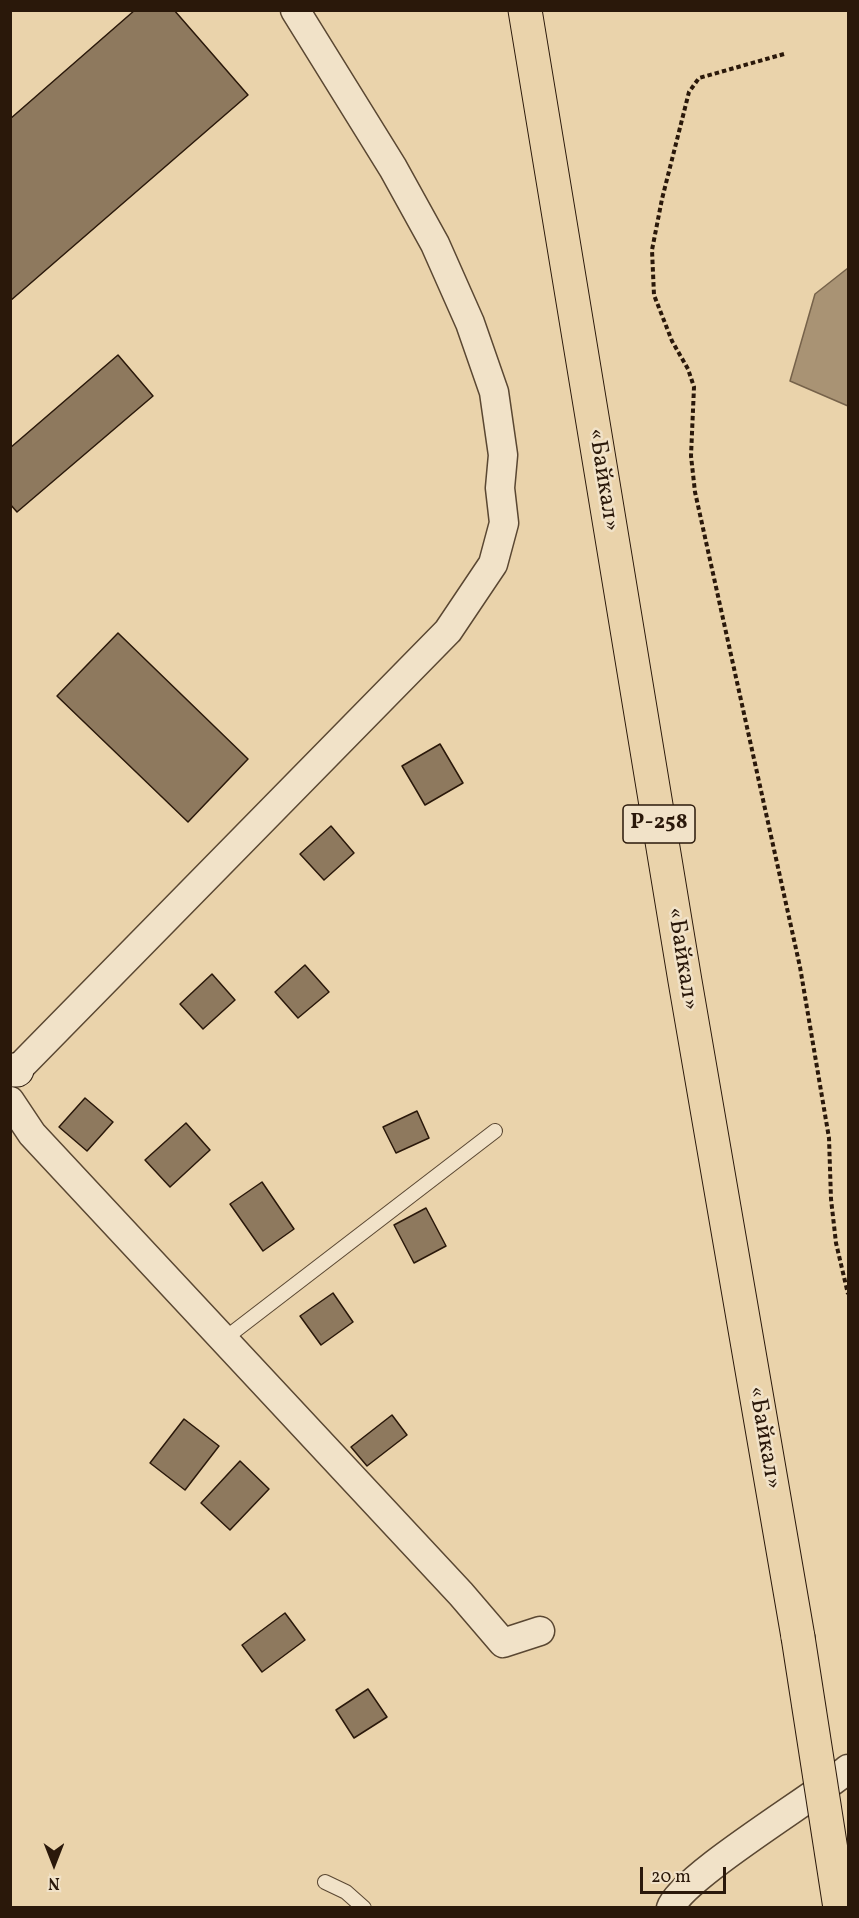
<!DOCTYPE html>
<meta charset="utf-8">
<style>
body{margin:0}
#map{position:relative;width:859px;height:1918px;overflow:hidden;background:#ead3ab;font-family:Vollkorn,serif}
canvas{display:block}
.frame{position:absolute;inset:0;border:12px solid #2a180a;pointer-events:none}
.north{position:absolute;left:24px;top:1834px;width:60px;height:60px;-webkit-text-stroke:4px #f1e2c8;paint-order:stroke;rotate:180deg;font-size:16px;font-weight:700;line-height:24px;text-align:center;color:#2a180a}
.north::after{content:'';display:block;margin:auto;width:21px;height:27px;background:#2a180a;clip-path:polygon(50% 0,100% 100%,50% 72%,0 100%)}
.scale{position:absolute;left:640px;top:1867px;width:86px;height:27px;box-sizing:border-box;border:3px solid #2a180a;border-top:0;padding-left:8px;font-size:18px;line-height:21px;white-space:nowrap;color:#2a180a;-webkit-text-stroke:4px #f1e2c8;paint-order:stroke}
</style>
<div id="map">
<canvas width="859" height="1918"></canvas>
<div class="frame"></div>
<div class="north">N</div>
<div class="scale">20 m</div>
</div>
<script>
const context = document.querySelector('canvas').getContext('2d');
context.lineJoin = 'round';
function fill(path, color) { context.fillStyle = color; context.fill(path, 'evenodd'); }
function strokePath(path, color, width, dash) { context.strokeStyle = color; context.lineWidth = width; context.lineCap = dash ? 'butt' : 'round'; context.setLineDash(dash || []); context.stroke(path); }
function drawText(font, color, halo, rows, align = 'center') {
  context.font = font + ' Vollkorn,serif'; context.lineWidth = 5; context.setLineDash([]); context.textBaseline = 'middle'; context.strokeStyle = halo; context.fillStyle = color; for (const [text, x, y, turn = 0] of rows) {
    context.save(); context.translate(x, y); context.rotate((+turn || 0) * Math.PI / 180); context.textAlign = isNaN(turn) ? turn : align; if (halo) context.strokeText(text, 0, 0); context.fillText(text, 0, 0); context.restore();
  }
}
const water = new Path2D(`
 M848 268V406L790 381 815 294Z`);
fill(water, '#a99374');
strokePath(water, '#76624a', 1.5);
const building = new Path2D(`
 M135 10H174L248 95 10 301V119Z
 M118 355 153 396 17 512 10 504V448Z
 M118 633 248 759 188 822 57 696Z
 M440 744 463 783 425 805 402 766Z
 M331 826 354 853 324 880 300 854Z
 M305 965 329 992 298 1018 275 992Z
 M212 974 235 1000 203 1029 180 1004Z
 M85 1098 113 1122 87 1151 59 1127Z
 M417 1111 429 1138 396 1153 383 1127Z
 M186 1123 210 1150 170 1187 145 1160Z
 M262 1182 294 1229 263 1251 230 1204Z
 M426 1208 446 1246 414 1263 394 1225Z
 M333 1293 353 1322 321 1345 300 1316Z
 M392 1415 407 1435 367 1466 351 1447Z
 M184 1419 219 1446 185 1490 150 1463Z
 M240 1461 269 1489 230 1530 201 1503Z
 M285 1613 305 1640 262 1672 242 1645Z
 M368 1689 387 1717 354 1738 336 1710Z`);
fill(building, '#8e795e');
strokePath(building, '#2a180a', 1.5);
const lane = new Path2D(`
 M223 1340 495 1131
 M325 1882 346 1892 364 1908`);
const street = new Path2D(`
 M17 1070 448 631 493 564 504 523 500 488 503 455 494 392 470 323 435 244 393 168 295 10
 M10 1101 32 1134 461 1594 503 1643 540 1631
 M671 1908C680 1878 817 1796 848 1769`);
const secondary = new Path2D(`
 M10 1070H17`);
const highway = new Path2D(`
 M525 10 685 981 798 1637`);
strokePath(lane, '#5a4732', 16);
strokePath(street, '#5a4732', 31);
strokePath(secondary, '#2a180a', 35);
strokePath(highway, '#2a180a', 35);
strokePath(new Path2D(`
 M784 54 699 78 689 92 662 199 652 250 654 295 672 341 688 369 694 387 691 456 695 492 800 967 829 1138 831 1199 836 1243 848 1294`), '#2a180a', 4, [4.5, 3]);
strokePath(lane, '#f1e2c8', 14);
strokePath(street, '#f1e2c8', 28);
strokePath(secondary, '#f1e2c8', 33);
strokePath(highway, '#ead3ab', 33);
const highwayBridge = new Path2D(`
 M798 1637 840 1908`);
strokePath(highwayBridge, '#2a180a', 35, []);
strokePath(highwayBridge, '#ead3ab', 33);
for (const [x, y, w] of [
 [659,824,72]
]) { const box = new Path2D(); box.roundRect(x - w / 2, y - 19, w, 38, 4.5); context.fillStyle = '#f1e2c8'; context.fill(box); strokePath(box, '#2a180a', 1.5); }
drawText('bold 22px', '#2a180a', null, [
 ["Р-258",659,824]
]);
drawText('24px', '#2a180a', '#f1e2c8', [
 ["«Байкал»",602,480,81],
 ["«Байкал»",681,959,81],
 ["«Байкал»",763,1438,80]
]);
</script>
